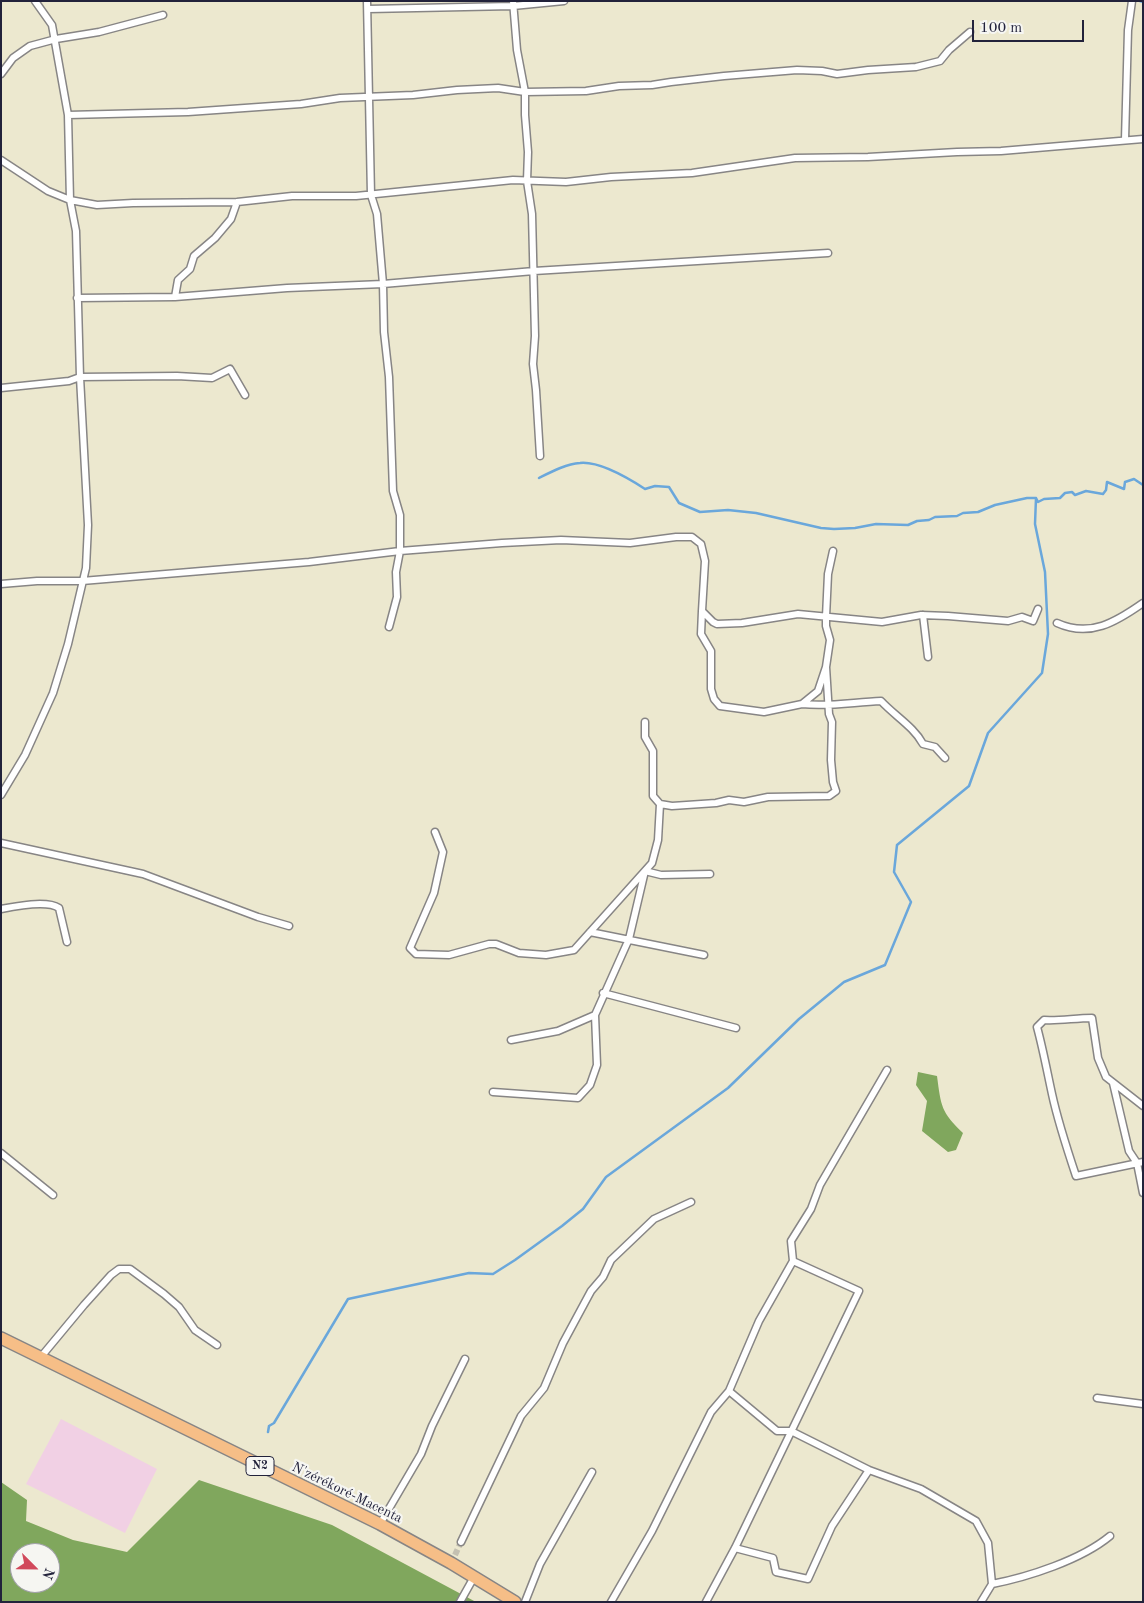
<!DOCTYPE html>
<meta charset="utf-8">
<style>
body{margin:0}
#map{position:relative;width:1144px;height:1603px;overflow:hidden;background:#ece8cf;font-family:"Old Standard TT",serif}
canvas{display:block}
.frame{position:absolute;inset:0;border:2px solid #22223b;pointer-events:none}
.north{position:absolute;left:10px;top:1543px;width:50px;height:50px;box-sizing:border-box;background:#f6f6f2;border:1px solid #a1a1a9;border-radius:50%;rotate:113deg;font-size:14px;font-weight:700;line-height:20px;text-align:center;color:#22223b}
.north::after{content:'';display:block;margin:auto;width:18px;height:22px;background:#d1495b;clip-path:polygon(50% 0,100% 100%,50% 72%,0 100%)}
.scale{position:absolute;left:972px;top:20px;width:112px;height:22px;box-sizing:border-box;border:2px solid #22223b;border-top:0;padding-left:6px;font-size:15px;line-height:18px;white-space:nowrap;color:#22223b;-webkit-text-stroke:4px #f6f6f2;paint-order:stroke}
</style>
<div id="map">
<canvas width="1144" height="1603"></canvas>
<div class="frame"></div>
<div class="north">N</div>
<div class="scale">100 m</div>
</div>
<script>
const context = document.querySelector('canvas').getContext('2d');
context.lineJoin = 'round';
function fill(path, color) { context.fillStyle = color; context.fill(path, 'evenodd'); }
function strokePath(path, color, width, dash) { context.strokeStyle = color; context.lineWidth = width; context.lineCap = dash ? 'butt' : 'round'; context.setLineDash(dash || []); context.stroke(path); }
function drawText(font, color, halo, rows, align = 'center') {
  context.font = font + ' "Old Standard TT",serif'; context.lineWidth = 4.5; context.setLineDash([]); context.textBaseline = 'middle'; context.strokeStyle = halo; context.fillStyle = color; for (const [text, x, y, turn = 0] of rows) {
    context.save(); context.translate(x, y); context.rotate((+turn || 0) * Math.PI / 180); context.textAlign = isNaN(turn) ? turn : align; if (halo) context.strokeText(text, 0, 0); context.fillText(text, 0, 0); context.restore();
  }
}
fill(new Path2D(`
 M61 1419 157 1469 125 1533 26 1484Z`), '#f1d0e4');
fill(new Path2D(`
 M918 1072 937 1076C941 1106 941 1112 963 1133L956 1150 948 1152 922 1131 927 1101 916 1085Z
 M199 1480 332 1525 476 1602H1V1482L27 1500 26 1521 73 1540 127 1552ZM20 1553H50V1583H20Z`), '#80a75d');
strokePath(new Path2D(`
 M1140 1 1143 2
 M539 478C551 472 566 464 580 463 600 461 628 478 645 489L655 486 669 487 679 503 700 512 728 510 756 513 821 528 834 529 855 528 876 524 908 525 917 521 929 520 935 517 957 516 963 513 978 512 995 505 1027 498H1036L1038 502 1044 499 1060 498 1065 493 1072 492 1075 495 1086 491 1103 494 1106 490 1107 482 1124 489 1125 482 1134 479 1143 485
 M268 1432 269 1426 274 1423 348 1299 469 1273 493 1274 515 1260 562 1226 583 1209 606 1177 728 1088 799 1019 844 982 885 965 911 902 894 872 897 845 969 786 988 733 1042 673 1048 634 1045 572 1035 524 1036 498`), '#6aa7db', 2.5);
strokePath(new Path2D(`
 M455 1555 461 1542`), '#c4c0b1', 6, [6, 3]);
const street = new Path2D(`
 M367 1 371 195 377 214 383 284 384 332 389 377 393 491 400 515V551L396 572 397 597 389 627
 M513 1 517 50 525 92V115L528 152 527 181 532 214 535 336 533 364 536 390 540 456
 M368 9 513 6 564 1
 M1 74 13 58 30 46 56 39 99 32 163 15
 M68 115 188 112 301 104 340 98 413 95 457 90 498 88 525 92 586 91 619 86 652 85 671 82 724 76 797 70 822 71 837 74 868 70 916 67 940 61 949 50 970 32
 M1125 140 1128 30 1132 1
 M1 160 48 191 70 200 97 205 133 203 237 202 292 196H356L513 180 566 182 611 177 692 173 795 158 868 157 957 152 1001 151 1143 139
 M175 297 178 280 190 269 194 256 215 238 231 219 237 202
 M77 298 175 297 287 288 383 284 534 271 828 253
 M1 388 69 381 80 377 177 376 212 378 230 369 245 395
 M1 584 37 581H82L309 562 400 551 502 543 561 540 630 543 676 537H692L701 544 705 561 702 611 713 622 717 624 742 623 798 614 882 622 921 615 948 616 1008 621 1022 617 1033 621 1038 609
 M702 611 701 634 711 651V689L714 699 720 706 764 712 802 704 818 691 826 667 830 640 826 626V617L828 574 833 551
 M923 615 928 657
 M1057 623C1090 638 1116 622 1143 603
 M802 704C829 707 854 702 881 701 895 716 914 727 923 744L935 747 945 758
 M645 722V737L653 751V796L660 804 672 806 716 803 729 800 744 802 768 797 829 796 836 791 833 782 831 760 832 722 829 714 826 667
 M1 795 25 755 53 693 68 644 86 568 88 525 80 377 76 231 70 200 68 115 52 25 35 1
 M435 832 443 852 434 893 410 948 416 954 449 955 489 944H496L519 953 546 955 574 950 652 863 658 840 660 804
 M1 843 143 874 258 917 289 926
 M1 909C16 906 47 900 59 908L67 942
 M590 932 704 955
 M603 993 736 1028
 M511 1040 558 1031 595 1015 629 939 645 871 661 875 710 874
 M1113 1083 1129 1151 1137 1163 1143 1193
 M493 1092 578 1098 590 1085 597 1065 595 1015
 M1143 1106 1106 1077 1098 1058 1092 1018C1075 1018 1060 1021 1044 1020L1037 1027C1043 1049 1047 1071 1052 1094 1058 1122 1067 1149 1076 1176L1143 1162
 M1 1153 53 1195
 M793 1261 791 1241 811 1209 820 1185 887 1070
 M40 1358 84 1305 111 1275 119 1269H130L164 1294 179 1307 195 1330 217 1345
 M729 1391 777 1431H791L869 1470 921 1489 976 1521 988 1543 992 1584 981 1602
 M1097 1398 1143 1404
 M380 1524 421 1454 432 1426 465 1359
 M461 1542 521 1416 544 1388 563 1343 591 1291 603 1277 611 1260 654 1219 691 1202
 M735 1548 773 1558 776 1572 808 1579 832 1526 869 1470
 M992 1584C1028 1577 1081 1560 1110 1536
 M460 1602 474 1577
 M525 1602 540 1564 592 1472
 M611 1602 652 1531 711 1412 729 1391 759 1321 793 1261 859 1291 735 1548 706 1602`);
const highway = new Path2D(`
 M1 1338 380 1524 451 1563 515 1602`);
strokePath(street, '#878585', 9);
strokePath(highway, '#878585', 14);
strokePath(street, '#fff', 6);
strokePath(highway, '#f6be87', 11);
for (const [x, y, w] of [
 [260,1466,28]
]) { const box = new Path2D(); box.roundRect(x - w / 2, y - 9.5, w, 19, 4); context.fillStyle = '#f6f6f2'; context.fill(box); strokePath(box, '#22223b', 1); }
drawText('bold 12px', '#22223b', null, [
 ["N2",260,1466]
]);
drawText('14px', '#22223b', '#f6f6f2', [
 ["N'zérékoré-Macenta",347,1493,26]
]);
</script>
